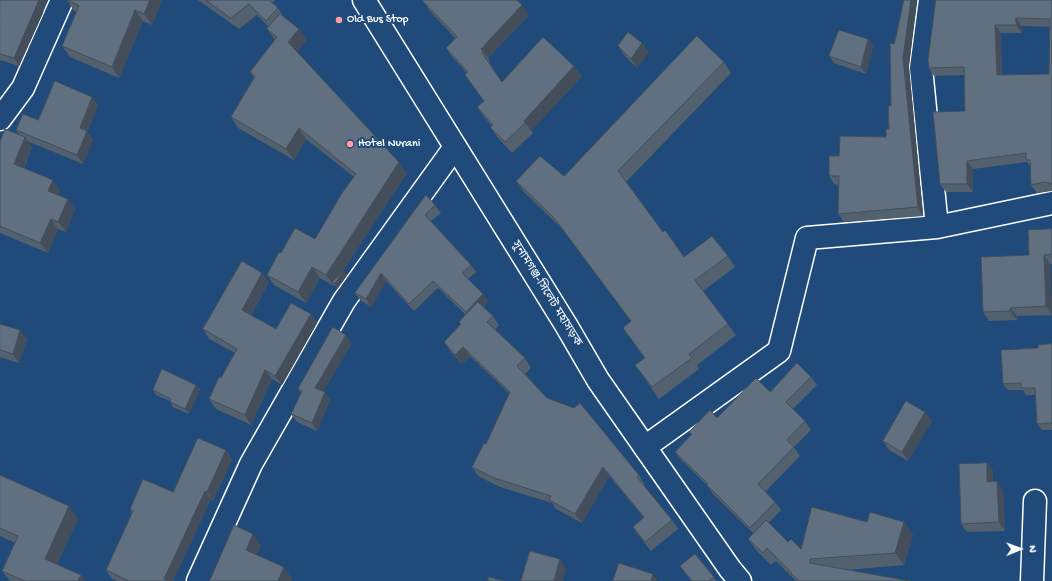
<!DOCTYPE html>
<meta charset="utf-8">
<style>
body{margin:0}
#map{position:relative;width:1052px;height:581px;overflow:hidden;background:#1f4a7a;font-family:"Gochi Hand",sans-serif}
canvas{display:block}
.north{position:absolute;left:1000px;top:529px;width:40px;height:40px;-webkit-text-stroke:3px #1f4a7a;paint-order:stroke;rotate:89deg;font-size:11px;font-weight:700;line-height:16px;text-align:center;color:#fff}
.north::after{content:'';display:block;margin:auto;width:14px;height:18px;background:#fff;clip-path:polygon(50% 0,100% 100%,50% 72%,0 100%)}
</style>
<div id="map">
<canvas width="1052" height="581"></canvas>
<div class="north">N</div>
</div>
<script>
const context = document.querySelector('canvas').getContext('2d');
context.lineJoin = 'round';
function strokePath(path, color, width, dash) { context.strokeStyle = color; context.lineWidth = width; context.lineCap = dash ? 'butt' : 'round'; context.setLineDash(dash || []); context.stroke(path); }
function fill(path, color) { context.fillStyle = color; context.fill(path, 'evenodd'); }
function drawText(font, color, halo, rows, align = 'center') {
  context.font = font + ' "Gochi Hand","Noto Sans Bengali",sans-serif'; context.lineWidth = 4; context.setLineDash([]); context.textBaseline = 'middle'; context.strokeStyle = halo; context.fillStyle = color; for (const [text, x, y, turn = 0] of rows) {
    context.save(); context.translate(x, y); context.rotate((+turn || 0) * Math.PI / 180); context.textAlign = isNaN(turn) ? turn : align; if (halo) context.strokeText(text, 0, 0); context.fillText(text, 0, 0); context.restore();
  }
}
const street = new Path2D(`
 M0 119 23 88 62 0
 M937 227 1052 203
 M645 447 779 351 807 238 937 227 921 68 930 0
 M198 581 251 464 344 301 455 147
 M1032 581 1035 501`);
const primary = new Path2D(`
 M364 0 566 325 598 380 730 569 740 581`);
strokePath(street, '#fff', 25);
strokePath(primary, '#fff', 25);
strokePath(street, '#1f4a7a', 22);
strokePath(primary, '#1f4a7a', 22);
fill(new Path2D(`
 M0 0 43 13 19 66 0 60Z
 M67 0H162L152 25 143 21 119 78 70 57 62 46 76 12 74 11Z
 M198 0H275L272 3 278 8 283 16 299 29 307 39 297 52 407 173 342 272 347 275 338 288 335 286 334 285V286L320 278 306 303 274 285 267 275 281 253 315 239 354 177 306 139 294 160 238 128 231 117 254 78 250 72 275 40 267 29 269 27 257 15 239 29Z
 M422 0 529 15 488 58 490 62 489 63 502 82 582 76 531 131 533 133 512 153 498 138 490 127 492 126 484 117 477 107 484 101 467 73 453 58 446 48 455 38 430 11Z
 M936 0H1052V191L1037 193 1031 185V167L1027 162 973 169V192H946L940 184 965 111 964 75 934 76 929 68ZM1022 26 1050 27 1049 74 1002 75 1001 33H1022Z
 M868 39 873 46 866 74 834 63 829 56Z
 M894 44 909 67 923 216 844 222 838 214 839 185 834 184 829 176 839 156 886 137 889 129 891 106Z
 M618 46 649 52 637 68 624 55Z
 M724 62 731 73 626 182 663 232 684 257 728 256 735 267 703 291 736 335 697 365 699 369 659 399 635 365 644 358 623 328 631 321 563 230 524 192 516 181 564 176Z
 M92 97 98 106 87 132 93 140 83 164 27 141 32 147 24 168 60 190 58 195 75 209 66 232 58 229 48 253 0 233V142L19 135 16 130Z
 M426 195 435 205 441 213 431 221 471 265 476 272 468 279 483 294 488 301 483 307 493 316 499 325 495 330 525 358 531 368 525 374 547 398 639 475 645 485 644 486 672 520 678 529 651 551 639 536 633 527 644 518 609 476 582 523 556 509 552 503 500 487 478 476 472 467 486 444 510 394 470 356 462 364 450 351 444 342 461 324 459 322 466 315 438 288 414 311 386 281 371 307 360 300 355 293Z
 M1052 229V264H1050L1052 315 1017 316V320L989 321 983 312 1029 255Z
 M269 282 251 315 276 329 317 323 282 385 272 379 251 425 216 409 209 399 235 353 209 339 203 329Z
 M0 324 27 339 19 363 0 357Z
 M352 343 323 392H325L330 400 317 431 297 422 291 414 301 393 298 389Z
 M1052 344V430H1042L1037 424 1036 395H1026L1023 390H1008L1003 384 1038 348Z
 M811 377 817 385 793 409 805 421 811 430 794 447 800 456 765 492 775 502 781 510 769 523 788 542 801 549 867 522H904L913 535 904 565 848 570 910 581H796L776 561 771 565 757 551 748 539 753 533 713 494 707 485 681 460 675 452 692 435 689 432 770 392Z
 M200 389 189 414 173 407 170 402V401L156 395 153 390Z
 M925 412 932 421 908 461 889 450 883 441Z
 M226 450 232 459 213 501 211 499 173 581H117L112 579 106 570 132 513 130 509 173 492Z
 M987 463 993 471V481L1003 490 1005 531 967 532 961 524Z
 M0 475 78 519 57 564 81 575 85 581H10L2 571 15 543 0 536Z
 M680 566 714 577 716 581H691Z`), '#53606e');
fill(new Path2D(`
 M39 0H47L43 13 19 66 14 58Z
 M150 0H162L152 25 144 14Z
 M911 0H917L909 67 923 216 918 207 903 58Z
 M522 5 529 15 488 58 481 49Z
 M135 10 143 21 119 78 112 67Z
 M1016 18 1022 26V33L1016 25Z
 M995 25 1001 33 1002 83 997 75Z
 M299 29 307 39 296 53 288 42Z
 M868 39 873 46 866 74 861 67Z
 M642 43 649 52 637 68 631 59Z
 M574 66 582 76 531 131 524 121Z
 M92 97 98 106 87 132 93 140 83 164 77 155 80 128Z
 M299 128 306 139 294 160 286 149Z
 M25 137 32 147 21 174 14 164Z
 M967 161 973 169V192L967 184Z
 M399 162 407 173 338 279 344 271 347 275 338 288 335 284 332 282 334 285V286L326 275Z
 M53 180 60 190 55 201 48 191Z
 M68 199 75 209 66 232 58 222Z
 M51 219 58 229 48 253 40 243Z
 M1044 255 1050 264 1052 315 1046 306Z
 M312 267 320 278 306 303 298 292Z
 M262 273 269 282 248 319 242 310Z
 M381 273 386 281 371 307 366 299Z
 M483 294 488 301 471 320 466 312Z
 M1010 308 1017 316V320L1010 311Z
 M311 314 317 323 282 385 275 376Z
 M20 330 27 339 19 363 13 354Z
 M346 335 352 343 321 396 315 388Z
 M463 347 470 356 462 364 455 355Z
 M265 370 272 379 251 425 245 415Z
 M196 385 200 389 189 414 185 409Z
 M325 392 330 400 317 431 312 423Z
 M925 412 932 421 908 461 902 452Z
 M226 450 232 459 213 501 207 492Z
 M987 463 993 471V490L987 482Z
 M603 467 609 476 582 523 575 514Z
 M997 481 1003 490 1005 531 999 522Z
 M205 491 211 499 173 581H165L164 579Z
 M69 506 78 519 54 571 45 559Z
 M904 522 913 535 904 565 895 553Z
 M253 534 261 546 254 562 246 550Z
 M560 559 566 568 563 581H554Z
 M284 567 292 579V581H278Z
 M653 574 658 581H651Z
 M81 575 85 581H78Z`), '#434e5a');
const building = new Path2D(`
 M0 0H39L14 58 0 54Z
 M67 0H150L144 14 135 10 112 67 62 46 79 6Z
 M206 0H269L278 8 266 21 249 4 231 18Z
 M422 0H517L522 5 481 49 483 51 482 53 502 82 543 37 574 66 524 121 525 123 505 142 490 127 493 125 477 107 484 101 465 75 468 72 446 48 457 37Z
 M904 0H911L903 58 918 207 838 214 839 176H829V156H839L840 136 886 137V129H889L888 106H891L890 43 894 44Z
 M936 0H1052V184L1050 183 1044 182 1031 185 1030 160H1026V153L967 161V184H940L933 112 965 111 964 67 929 68 928 60ZM1016 18 1050 19 1049 74 997 75 995 25H1016Z
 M280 14 299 29 288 42 399 162 326 275 312 267 298 292 267 275 279 252 281 253 295 228 315 239 342 193 356 174 299 128 286 149 231 117 255 76 250 72 277 37 267 29Z
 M839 30 868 39 861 67 829 56Z
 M628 32 642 43 631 59 618 46Z
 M697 36 724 62 618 171 663 232 665 230 684 257 712 236 728 256 695 280 728 324 689 354 692 358 652 387 635 365 645 358 623 328 631 321 555 219 516 181 540 156 564 176Z
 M55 81 92 97 80 128 87 131 77 155 16 130 23 114 38 120Z
 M5 129 25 137 14 164 53 180 48 191 68 199 58 222 51 219 40 243 0 226V142Z
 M426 195 435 205 425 215 471 265 462 273 483 294 466 312 433 281 409 304 381 273 366 299 355 293Z
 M1052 229V254L1044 255 1046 306 1010 308V311L983 312 981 257 1029 255 1028 230Z
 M242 261 262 273 242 310 276 329 291 303 311 314 275 376 265 370 245 415 209 399 219 377 221 378 237 349 203 329Z
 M344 271 335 283 332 282Z
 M478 302 493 316 487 322 525 358 517 366 547 398 574 408 580 403 639 475 637 477 672 520 645 542 633 527 644 517 603 467 575 514 549 500 551 496 494 478 472 467 484 443 486 444 510 392 463 347 455 355 444 342 461 324 459 322Z
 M0 324 20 330 13 354 0 350Z
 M333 327 346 335 315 388 325 392 312 423 291 414 302 391 298 389Z
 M1052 344V423L1037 424 1035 388H1021V383L1003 384 1001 350 1038 348V345Z
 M797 363 811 377 786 402 805 421 787 440 794 447 758 484 775 502 750 528 707 485 708 484 675 452 692 434 689 432 710 410 717 418 756 378 770 392Z
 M162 369 196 385 185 409 170 402 171 399 153 390Z
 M906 401 925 412 902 452 883 441Z
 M198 438 226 450 207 492 205 491 164 579 168 581H129L106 570 133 511 130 509 143 479 173 492Z
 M987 463V482L997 481 999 522 961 524 959 464Z
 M0 475 69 506 45 559 81 575 78 581H25L2 571 18 536 0 528Z
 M812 507 867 522 870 512 904 522 895 553 810 559V563L910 581H799L791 574 792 573 767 548 763 553 748 539 766 520 788 542 791 539 801 549Z
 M234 525 253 534 246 550 284 567 278 581H210Z
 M530 551 560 559 554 581H521Z
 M695 554 714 577 709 581H692L680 566Z
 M619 563 653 574 651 581H613Z
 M489 577 504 581H488Z`);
fill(building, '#607080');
strokePath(building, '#434e5a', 1);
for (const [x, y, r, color] of [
 [339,20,4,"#ff9aa2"],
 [350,144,4,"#ff9aa2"]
]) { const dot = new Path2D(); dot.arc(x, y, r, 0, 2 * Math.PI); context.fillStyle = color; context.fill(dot); strokePath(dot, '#1f4a7a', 1.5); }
drawText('12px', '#fff', '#1f4a7a', [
 ["Old Bus Stop",347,20],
 ["Hotel Nurani",358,144]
], 'left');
drawText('12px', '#fff', '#1f4a7a', [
 ["সুনামগঞ্জ-সিলেট মহাসড়ক",546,294,58]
]);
</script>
